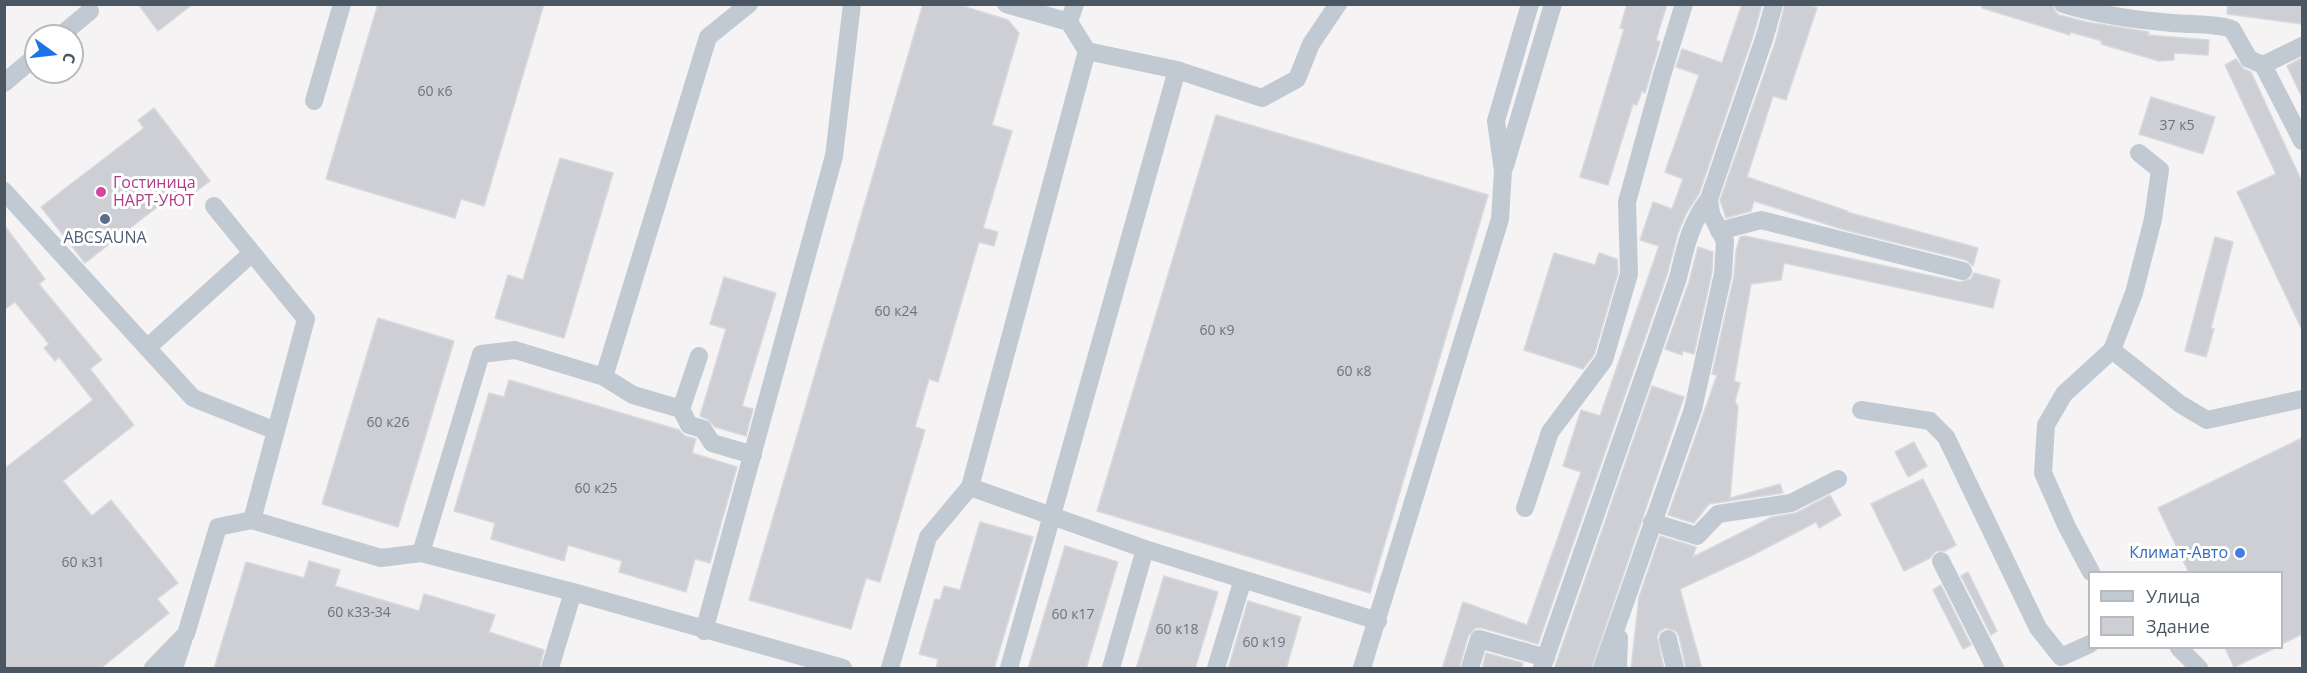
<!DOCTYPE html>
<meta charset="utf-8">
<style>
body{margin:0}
#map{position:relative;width:2307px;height:673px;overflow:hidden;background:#f5f3f3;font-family:"Open Sans",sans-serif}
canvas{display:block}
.frame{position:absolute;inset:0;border:6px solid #4a5661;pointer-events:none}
.legend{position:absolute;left:2088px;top:571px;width:195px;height:78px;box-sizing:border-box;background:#fff;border:2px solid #b7bbc0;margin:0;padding:8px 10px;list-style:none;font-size:18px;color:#4a5661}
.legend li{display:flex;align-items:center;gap:12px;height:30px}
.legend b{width:30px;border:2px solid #b7bbc0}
.north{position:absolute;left:24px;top:24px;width:60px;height:60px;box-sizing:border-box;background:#fff;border:2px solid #b7bbc0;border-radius:50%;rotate:105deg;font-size:16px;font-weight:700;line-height:24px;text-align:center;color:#4a5661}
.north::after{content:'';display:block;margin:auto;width:21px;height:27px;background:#1a73e8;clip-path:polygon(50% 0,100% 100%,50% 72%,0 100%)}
</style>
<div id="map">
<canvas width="2307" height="673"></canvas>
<div class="frame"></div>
<ul class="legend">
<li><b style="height:8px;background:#c1cad2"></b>Улица</li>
<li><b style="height:16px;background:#cdcfd5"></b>Здание</li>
</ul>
<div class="north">С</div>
</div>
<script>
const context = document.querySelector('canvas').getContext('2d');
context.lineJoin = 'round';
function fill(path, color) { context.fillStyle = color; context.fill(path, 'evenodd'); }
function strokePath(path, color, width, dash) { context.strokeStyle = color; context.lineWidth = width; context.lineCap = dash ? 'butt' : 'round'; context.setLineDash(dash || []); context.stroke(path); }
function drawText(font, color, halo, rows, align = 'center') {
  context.font = font + ' "Open Sans",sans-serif'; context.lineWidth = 6; context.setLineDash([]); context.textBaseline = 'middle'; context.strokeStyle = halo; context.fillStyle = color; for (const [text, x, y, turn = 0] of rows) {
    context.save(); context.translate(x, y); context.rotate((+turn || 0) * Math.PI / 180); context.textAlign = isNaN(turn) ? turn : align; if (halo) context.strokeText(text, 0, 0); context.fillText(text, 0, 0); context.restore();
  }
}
const building = new Path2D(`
 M138 4H193L158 31Z
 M378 4H544L484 206 461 199 455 218 326 179Z
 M923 4H956L1008 20 1019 33 992 125 1012 131 983 228 998 232 994 246 979 242 938 382 929 379 915 427 925 430 880 582 866 578 851 629 749 600Z
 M1627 4H1667L1656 40 1660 42 1645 93 1642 91 1637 105 1633 104 1608 185 1580 177 1624 29 1620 28Z
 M1742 4H1762L1754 33 1699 194 1687 212 1678 233 1667 275 1538 644 1482 628H1476L1468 636 1459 669H1442L1463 602 1527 625 1581 472 1563 466 1581 410 1600 416 1659 246 1640 240 1653 202 1672 209 1683 179 1665 172 1699 75 1676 67 1682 49 1722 63Z
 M1785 4H1806L1817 8 1786 100 1773 96 1747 177 1847 211V212L1978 248 1973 266 1966 260 1845 230 1754 201 1751 211 1726 218 1720 200 1776 40Z
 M1982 4H2052L2055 11 2059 15 2087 22 2149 32 2148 35 2209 40 2208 55 2174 53V60L2159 61 2101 44 2102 41 2070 32V35L1982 8Z
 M2228 4H2302V24L2227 14Z
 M2302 58V97L2287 66Z
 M2236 59 2244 69 2251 72 2302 182V330L2237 192 2276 174 2225 65Z
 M2151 97 2215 117 2203 154 2139 134Z
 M154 108 210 181 194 193 187 184 85 263 41 207 144 128 138 120Z
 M1216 115 1488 195 1370 593 1097 511Z
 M560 158 613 173 564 338 495 318 508 275 523 280Z
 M4 225 45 279 39 284 102 360 90 369 134 425 63 481 92 516 111 500 178 583 157 599 169 613 100 669H4V469L93 400 59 357 55 361 44 348 49 344 15 302 4 310Z
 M1745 236 1960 282 1971 279 1974 273 2000 280 1993 308 1784 263 1781 280 1751 284 1734 381 1740 383 1735 401 1738 407 1730 498 1780 484 1783 493 1709 504 1694 523 1668 515 1717 375 1712 374 1734 276 1736 251 1740 237Z
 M2215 237 2233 242 2211 328 2214 329 2206 357 2185 351Z
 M1698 247 1713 252 1712 272 1694 354 1683 351 1682 355 1665 349 1689 282Z
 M1554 253 1595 265 1599 253 1617 259 1618 273 1594 355 1583 369 1524 350Z
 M724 277 776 293 742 406 753 409 746 436 715 427 707 419 700 416 726 329 710 324Z
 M378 318 454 341 398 527 322 504Z
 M509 380 679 430 685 436 696 439 692 453 737 467 710 563 695 559 686 592 619 572 622 561 568 545 564 561 491 539 495 523 454 511 489 393 504 397Z
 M1652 386 1684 397 1591 669H1554Z
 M2302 438V634L2282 644V573H2189L2158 508Z
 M1914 442 1927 466 1908 477 1895 452Z
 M1923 479 1956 545 1945 551H1936L1930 558 1904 571 1871 504Z
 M1830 495 1841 515 1819 528 1816 522 1751 556 1680 589 1702 669H1686L1679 636 1676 631 1666 628 1660 631 1657 636 1664 669H1631L1639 597 1660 536 1696 547 1693 557 1772 517 1796 513Z
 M980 522 1033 537 994 669H936L938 659 919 654 935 599 940 600 944 586 960 590Z
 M1065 546 1118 562 1086 669H1028Z
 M309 561 340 570 335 586 419 611 424 594 495 615 489 632 544 650 539 669H214L246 562 304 578Z
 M1968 572 1997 631 1991 635 1961 576Z
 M1164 576 1218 592 1195 669H1136Z
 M1941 585 1971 645 1963 649 1933 590Z
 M1248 601 1301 617 1286 669H1228Z
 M2225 648H2275L2234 667Z
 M1486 653 1523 663 1522 669H1482Z`);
fill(building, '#cdcfd5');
strokePath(building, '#d7d9de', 1.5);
strokePath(new Path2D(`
 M1006 4 1069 22
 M2063 4C2098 15 2136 20 2172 23 2192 25 2212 23 2232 29L2249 59 2263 65 2302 141
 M60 36 90 11
 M1087 51 1177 70 1262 98 1297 79 1311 44 1338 4
 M2263 65 2302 46
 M4 83 36 56
 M314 101 342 4
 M1505 166 1553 4
 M4 191 193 398 276 431
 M214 206 306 319 252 520
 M1719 231 1761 220 1963 271
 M147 348 252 253
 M2112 350 2180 404 2207 420 2302 399
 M604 377 633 395 681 409 699 356
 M681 409 689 425 703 429 712 443 753 455
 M1861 410 1930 421 1946 437 2038 628 2061 657 2090 644
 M970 487 1145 549 1378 621
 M1525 508 1550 432 1604 360 1629 274 1627 202 1662 75 1684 4
 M1652 522 1697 536 1718 514 1791 503 1838 479
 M421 553 481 354 515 350 604 377 708 37 749 4
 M1941 561 1995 668
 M2091 572 2067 527 2043 473 2046 425 2064 394 2112 350 2134 293 2153 219 2160 170 2139 153
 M704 631 834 156 852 4
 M1668 639 1675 668
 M2179 648 2199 668
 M153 668 186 634 218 527 252 520 381 558 421 553 573 592 843 668
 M174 668 183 641
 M550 668 573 592
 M890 668 928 537 970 487 1087 51 1069 22 1075 4
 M1009 668 1177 70
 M1111 668 1145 549
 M1216 668 1243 579
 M1362 668 1500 219 1503 171 1496 121 1530 4
 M1470 668 1479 639 1546 658
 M1542 668 1678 278C1685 249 1690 223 1709 199
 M1602 668 1693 409 1723 274 1725 241 1711 214 1709 199 1765 36 1774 4
 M1618 668 1619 638`), '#c1cad2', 18);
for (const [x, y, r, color] of [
 [101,192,6,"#d1479c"],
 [105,219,6,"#5c6f8a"],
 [2240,553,6,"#3f7fe0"]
]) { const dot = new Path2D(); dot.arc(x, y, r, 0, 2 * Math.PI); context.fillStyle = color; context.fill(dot); strokePath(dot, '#fff', 2); }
drawText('14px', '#6b747e', null, [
 ["60 к6",435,92],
 ["37 к5",2177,126],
 ["60 к24",896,312],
 ["60 к9",1217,331],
 ["60 к8",1354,372],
 ["60 к26",388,423],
 ["60 к25",596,489],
 ["60 к31",83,563],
 ["60 к33-34",359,613],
 ["60 к17",1073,615],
 ["60 к18",1177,630],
 ["60 к19",1264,643]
]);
drawText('16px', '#b23c85', '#fff', [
 ["Гостиница",113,183],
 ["НАРТ-УЮТ",113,201]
], 'left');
drawText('16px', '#4e5e75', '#fff', [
 ["ABCSAUNA",105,238]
]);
drawText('16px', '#366cbe', '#fff', [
 ["Климат-Авто",2228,553]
], 'right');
</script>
